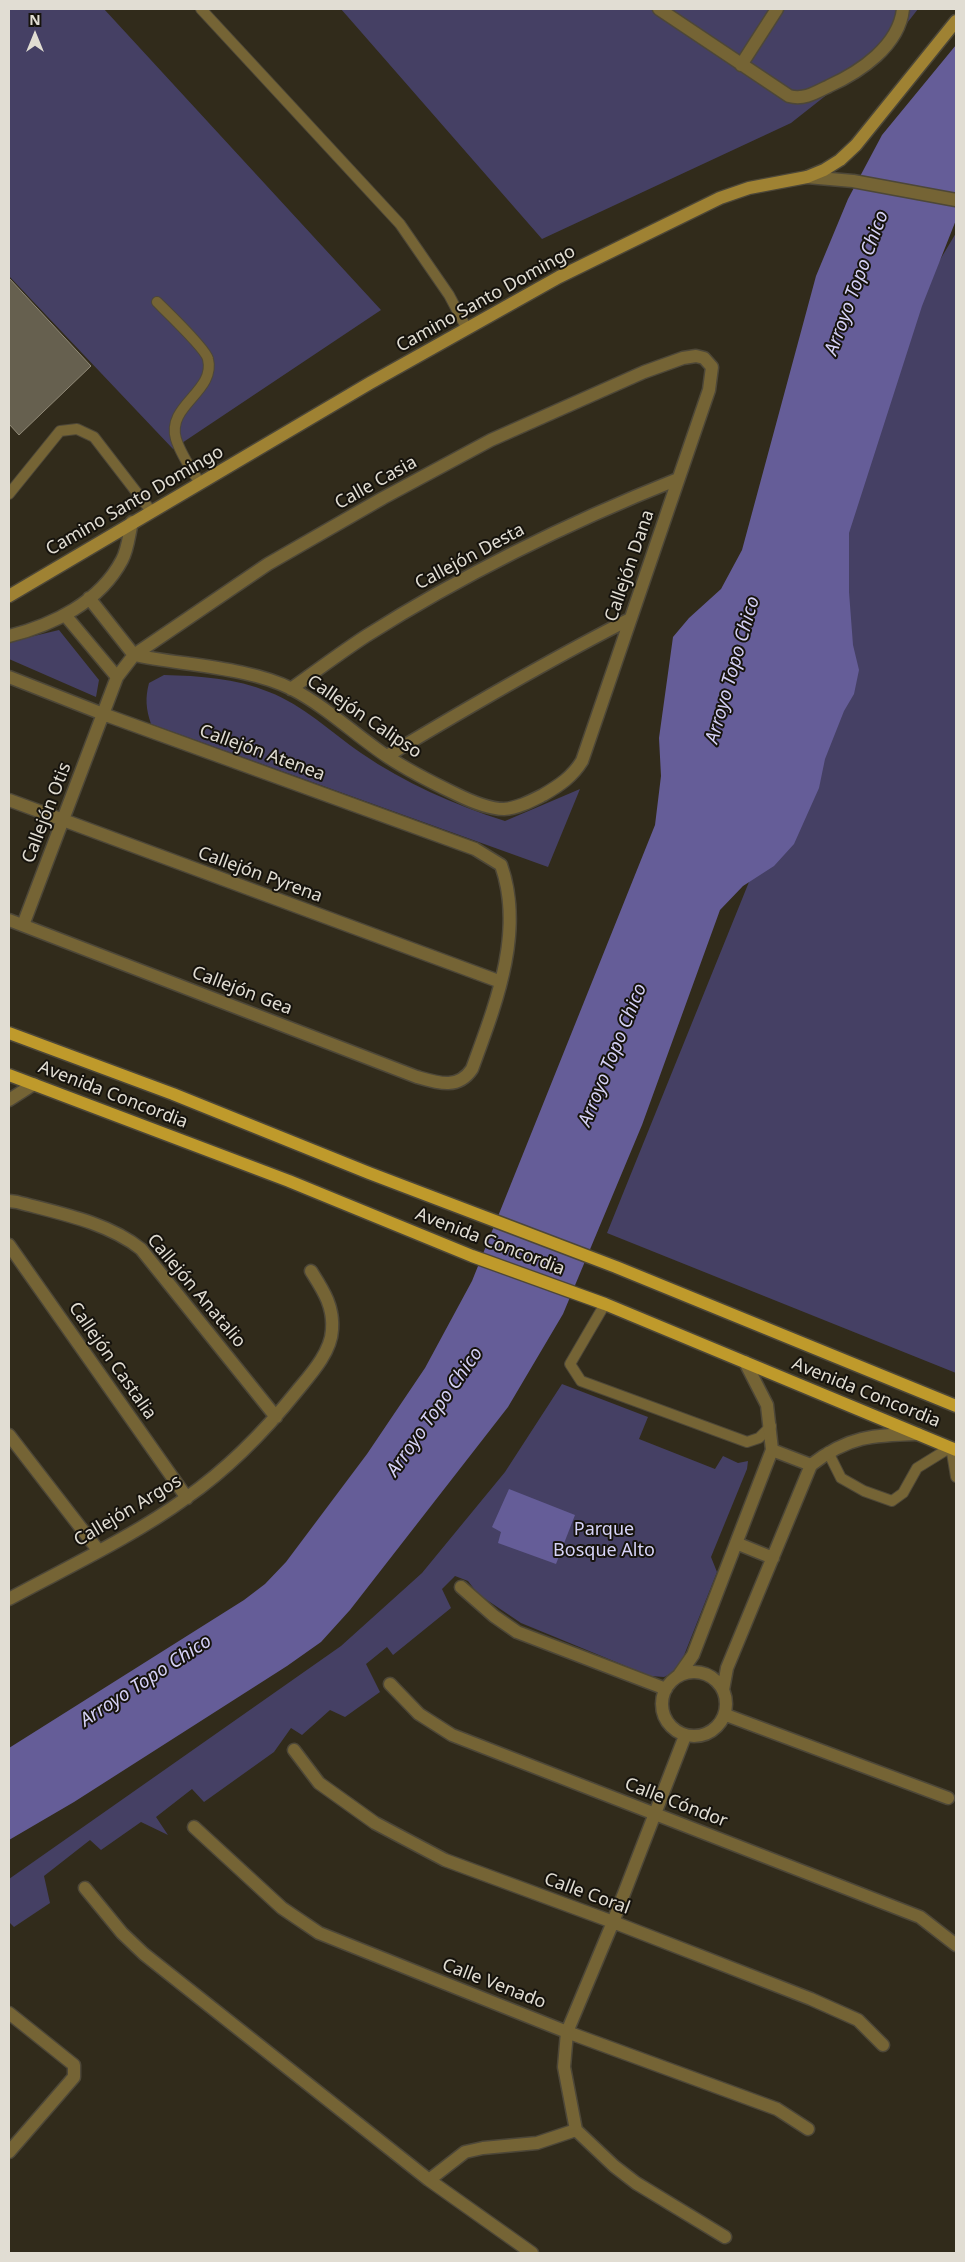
<!DOCTYPE html>
<meta charset="utf-8">
<style>
body{margin:0}
#map{position:relative;width:965px;height:2262px;overflow:hidden;background:#312b1b;font-family:"Noto Sans",sans-serif}
canvas{display:block}
.frame{position:absolute;inset:0;border:10px solid #e1ddd3;pointer-events:none}
.north{position:absolute;left:10px;top:10px;width:50px;height:50px;-webkit-text-stroke:4px #16130d;paint-order:stroke;rotate:0deg;font-size:14px;font-weight:700;line-height:20px;text-align:center;color:#e1ddd3}
.north::after{content:'';display:block;margin:auto;width:18px;height:22px;background:#e1ddd3;clip-path:polygon(50% 0,100% 100%,50% 72%,0 100%)}
</style>
<div id="map">
<canvas width="965" height="2262"></canvas>
<div class="frame"></div>
<div class="north">N</div>
</div>
<script>
const context = document.querySelector('canvas').getContext('2d');
context.lineJoin = 'round';
function fill(path, color) { context.fillStyle = color; context.fill(path, 'evenodd'); }
function strokePath(path, color, width, dash) { context.strokeStyle = color; context.lineWidth = width; context.lineCap = dash ? 'butt' : 'round'; context.setLineDash(dash || []); context.stroke(path); }
function drawText(font, color, halo, rows, align = 'center') {
  context.font = font + ' "Noto Sans",sans-serif'; context.lineWidth = 4; context.setLineDash([]); context.textBaseline = 'middle'; context.strokeStyle = halo; context.fillStyle = color; for (const [text, x, y, turn = 0] of rows) {
    context.save(); context.translate(x, y); context.rotate((+turn || 0) * Math.PI / 180); context.textAlign = isNaN(turn) ? turn : align; if (halo) context.strokeText(text, 0, 0); context.fillText(text, 0, 0); context.restore();
  }
}
fill(new Path2D(`
 M9 9H104L381 310 173 449 9 276Z
 M341 9H918L890 45 791 123 542 239Z
 M956 233V1373L607 1233 789 783 769 729 897 332Z
 M59 630 99 680 96 697 9 659V642Z
 M164 675C200 676 235 678 269 692 303 705 331 732 361 753 405 783 454 805 505 821L580 789 548 867 151 724C146 709 145 698 149 683Z
 M562 1384 648 1417 639 1439 715 1469 723 1456 738 1463 748 1461 747 1469 711 1557 717 1572 683 1658 674 1672 664 1677 650 1676 521 1623 478 1594 468 1581 455 1576 442 1589 451 1608 393 1655 387 1647 366 1664 380 1692 345 1717 330 1710 302 1735 291 1728 274 1752 204 1802 192 1789 156 1817 168 1835 141 1822 101 1850 90 1840 44 1876 50 1903 14 1927 9 1922V1879L341 1646 422 1573 505 1472Z`), '#454064');
fill(new Path2D(`
 M956 45V220L922 306 849 533V592L853 645 859 670 854 694 844 711 825 759 819 788 794 844 774 866 743 886 720 910 642 1125 563 1314 508 1407 350 1610 321 1642 287 1666 74 1802 9 1840V1748L244 1600 265 1584 286 1562 367 1454 425 1368 472 1281 655 825 661 776 659 738 673 637 689 618 721 589 742 550 816 276 848 199 882 135Z
 M509 1489 575 1515 556 1564 498 1543 501 1532 492 1527Z`), '#655d98');
const building = new Path2D(`
 M9 278 91 366 19 435 9 424Z`);
fill(building, '#66604f');
strokePath(building, '#918a78', 1);
const lane = new Path2D(`
 M201 9 400 224 449 295 467 329
 M157 302C167 312 206 349 208 359 216 392 166 405 176 439 181 455 191 469 200 483
 M9 494 60 431 77 429 94 437 151 511
 M605 1304 570 1364 581 1381 747 1442 759 1438 771 1426
 M828 1452 841 1478 864 1491 892 1501 903 1493 917 1468 951 1447 956 1477`);
const street = new Path2D(`
 M659 9 789 96C804 100 815 93 829 86 860 72 899 46 903 9
 M741 65 777 9
 M807 177 853 181 956 200
 M65 615 117 677
 M9 636C53 625 100 602 122 560 128 549 129 534 132 522
 M9 677 103 714 475 849 501 865C525 932 495 1006 472 1069 458 1090 438 1083 417 1077L9 920
 M291 689C316 671 340 653 366 636 464 574 570 522 678 479
 M387 756C467 708 547 661 630 619
 M9 800 501 982
 M23 925 117 677 134 655 268 564 383 498 491 440 644 372 683 358 696 356 704 358 712 367 709 390 582 761C572 777 560 785 543 795 531 801 518 808 504 809 487 809 468 800 454 793 431 782 409 771 388 757 355 735 327 707 292 689 249 667 181 665 134 655L89 598
 M9 1100 34 1084
 M9 1201 17 1202C58 1213 107 1222 141 1249L276 1417
 M9 1245 187 1498
 M9 1435 98 1550
 M772 1450 811 1465
 M736 1543 773 1558
 M461 1587 494 1616 517 1632 666 1689
 M9 1599C66 1568 134 1536 186 1498 229 1468 265 1431 297 1391 311 1374 331 1352 332 1330 334 1306 323 1290 311 1271
 M662 1704a32 32 0 1 1 64 0a32 32 0 1 1-64 0Z
 M679 1675 693 1655 772 1450 767 1405 745 1362
 M390 1684 419 1714 452 1735 920 1917 956 1945
 M723 1690 727 1668 811 1465C848 1436 873 1435 918 1434
 M726 1715 948 1798
 M685 1736 613 1922 567 2032 564 2067 576 2130 614 2166 636 2183 725 2237
 M294 1750 319 1783 375 1823 445 1860 613 1922 811 1999 858 2020 883 2045
 M194 1827 282 1908 319 1933 567 2032 777 2109 808 2129
 M85 1888 122 1933 144 1954 429 2180 532 2253
 M9 2013 74 2065V2077L9 2152
 M429 2180 465 2152 483 2148 537 2143 576 2130`);
const secondary = new Path2D(`
 M9 596 370 383 559 277 720 198 749 188 807 177 824 170 840 160 856 145 956 21`);
const primary = new Path2D(`
 M9 1033 173 1094 369 1173 616 1267 956 1406
 M9 1075 289 1181 472 1256 605 1304 956 1450`);
strokePath(lane, '#4d4738', 12);
strokePath(street, '#4d4738', 15);
strokePath(secondary, '#4d4738', 15);
strokePath(primary, '#4d4738', 15);
strokePath(lane, '#756435', 10);
strokePath(street, '#756435', 12);
strokePath(secondary, '#9f8233', 12);
strokePath(primary, '#bf9a2b', 12);
drawText('18px', '#e1ddd3', '#16130d', [
 ["Camino Santo Domingo",486,299,-29],
 ["Calle Casia",376,483,-29],
 ["Camino Santo Domingo",135,501,-30],
 ["Callejón Desta",470,557,-28],
 ["Callejón Dana",630,566,-71],
 ["Callejón Calipso",364,717,34],
 ["Callejón Atenea",262,753,20],
 ["Callejón Otis",47,813,-69],
 ["Callejón Pyrena",260,875,20],
 ["Callejón Gea",242,991,21],
 ["Avenida Concordia",113,1095,21],
 ["Avenida Concordia",490,1242,21],
 ["Callejón Anatalio",196,1291,50],
 ["Callejón Castalia",112,1361,55],
 ["Avenida Concordia",866,1393,22],
 ["Callejón Argos",128,1511,-31],
 ["Calle Cóndor",676,1803,21],
 ["Calle Coral",587,1894,20],
 ["Calle Venado",494,1984,21]
]);
drawText('18px', '#d7d4f8', '#16130d', [
 ["Parque",604,1530],
 ["Bosque Alto",604,1551]
]);
drawText('italic 19px', '#d5d1f5', '#16130d', [
 ["Arroyo Topo Chico",857,283,-70],
 ["Arroyo Topo Chico",733,670,-74],
 ["Arroyo Topo Chico",613,1055,-68],
 ["Arroyo Topo Chico",435,1412,-55],
 ["Arroyo Topo Chico",146,1681,-33]
]);
</script>
